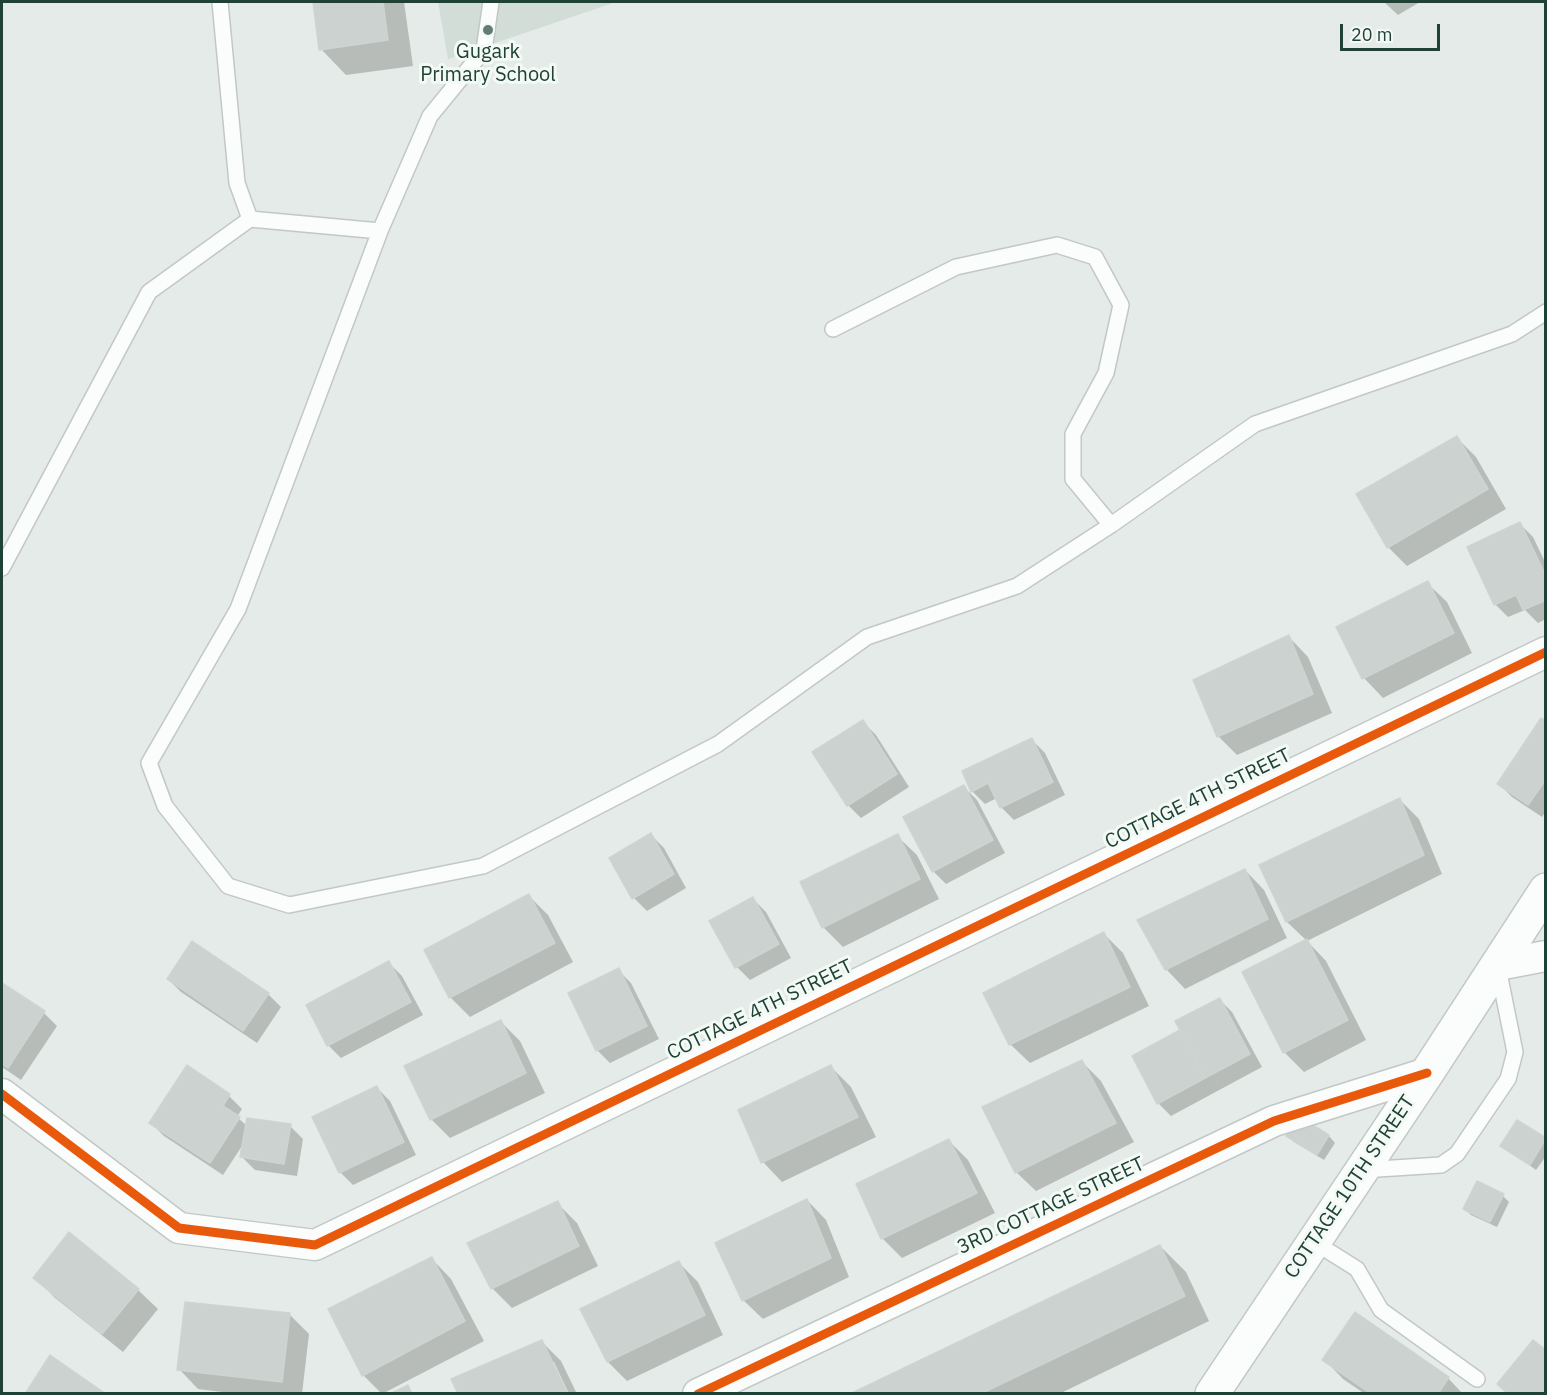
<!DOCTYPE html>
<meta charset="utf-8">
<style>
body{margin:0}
#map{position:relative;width:1547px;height:1395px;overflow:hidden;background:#e5ebe8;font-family:"IBM Plex Sans",sans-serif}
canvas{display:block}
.frame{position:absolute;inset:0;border:3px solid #204135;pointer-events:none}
.scale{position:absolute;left:1340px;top:24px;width:100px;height:27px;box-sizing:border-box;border:3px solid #204135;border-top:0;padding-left:8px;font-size:18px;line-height:21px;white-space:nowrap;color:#204135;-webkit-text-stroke:4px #f3faf6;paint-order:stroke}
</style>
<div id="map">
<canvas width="1547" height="1395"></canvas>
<div class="frame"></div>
<div class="scale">20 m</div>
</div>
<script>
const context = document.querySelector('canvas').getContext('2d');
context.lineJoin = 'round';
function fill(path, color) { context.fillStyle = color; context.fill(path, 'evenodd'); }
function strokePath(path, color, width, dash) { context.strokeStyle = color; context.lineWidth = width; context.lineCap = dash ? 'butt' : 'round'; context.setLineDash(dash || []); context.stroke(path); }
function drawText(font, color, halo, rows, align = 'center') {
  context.font = font + ' "IBM Plex Sans",sans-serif'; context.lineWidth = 6; context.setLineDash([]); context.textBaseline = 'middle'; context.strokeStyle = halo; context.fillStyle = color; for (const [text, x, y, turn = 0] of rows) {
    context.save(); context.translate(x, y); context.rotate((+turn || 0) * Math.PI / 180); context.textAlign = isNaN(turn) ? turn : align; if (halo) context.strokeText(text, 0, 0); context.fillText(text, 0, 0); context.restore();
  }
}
fill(new Path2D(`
 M438 2H616L448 59Z`), '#d2ddd7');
fill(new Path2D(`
 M315 2H404L413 66 346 75 321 49Z
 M1384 2H1420L1398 15Z
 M1457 438 1476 457 1506 509 1407 566 1388 547Z
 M1520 524 1533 537 1546 564V619L1538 623 1525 610 1508 617 1495 604Z
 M1427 583 1447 602 1472 653 1383 698 1364 678Z
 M1289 637 1308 657 1332 713 1237 755 1218 736Z
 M863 722 876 735 909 787 861 818 848 805 814 753Z
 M1546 723V811L1542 817 1512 797 1499 784Z
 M1032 740 1045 753 1065 795 1014 820 1001 807 997 798 985 804 972 791Z
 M964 787 977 800 1005 853 946 884 933 871 905 818Z
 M1400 800 1419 819 1442 874 1307 941 1326 961 1366 1040 1304 1072 1284 1052 1244 973 1307 941 1287 922 1261 866Z
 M651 835 664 848 686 888 647 911 634 898Z
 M897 836 917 855 939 899 843 947 823 927Z
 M1245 870 1264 890 1287 938 1185 989 1166 969Z
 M529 896 548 915 573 962 470 1017 450 997 426 950Z
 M753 899 766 912 791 958 750 980 737 967 712 921Z
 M1104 934 1123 953 1149 1006 1030 1063 1010 1044Z
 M389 963 402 976 423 1015 341 1058 328 1045Z
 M618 970 631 983 659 1039 610 1063 597 1050Z
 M168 979 268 994 281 1007 257 1043 181 992Z
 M2 985 44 1013 57 1026 21 1080 2 1067Z
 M1219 999 1232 1012 1262 1067 1171 1116 1158 1103 1182 1031Z
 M500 1021 520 1041 545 1093 450 1138 431 1119Z
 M1082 1062 1101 1081 1134 1142 1036 1191 1016 1172Z
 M831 1067 851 1087 876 1137 782 1182 763 1162Z
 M187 1068 229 1096 242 1109 237 1117 247 1126H290L303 1139 297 1176 255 1170 242 1157 244 1143 223 1175 164 1136 151 1123Z
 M377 1088 390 1101 416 1155 353 1185 340 1172Z
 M1299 1118 1329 1136 1335 1143 1324 1160 1294 1142 1288 1136Z
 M1517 1122 1546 1140V1156L1536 1170 1502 1145Z
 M949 1141 968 1160 995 1213 902 1258 882 1238Z
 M1503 1196 1509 1202 1497 1227 1471 1215 1465 1209Z
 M807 1200 826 1220 849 1277 763 1319 743 1300Z
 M557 1203 577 1223 598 1266 512 1308 493 1289 470 1244Z
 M1160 1246 1186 1272 1209 1321 1059 1394H853Z
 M432 1259 451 1279 484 1341 382 1394 363 1375Z
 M679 1263 698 1282 723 1335 627 1381 608 1362Z
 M35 1277 138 1290 158 1309 123 1352 54 1297Z
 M289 1314 309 1334 302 1394H238L198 1389 179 1369Z
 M541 1341 561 1361 577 1394H569L554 1362H551Z
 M1324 1359 1448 1378 1463 1394H1365L1343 1379Z`), '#0003');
const building = new Path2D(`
 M313 2H383L388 40 319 50Z
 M1457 436 1488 489 1387 548 1356 494Z
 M1520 522 1546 576V600L1523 610 1516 595 1494 605 1467 547Z
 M1428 581 1454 633 1362 679 1336 627Z
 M1289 635 1313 694 1217 737 1193 680Z
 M1541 718 1546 721V779L1528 805 1497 784Z
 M863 720 897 774 847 806 812 752Z
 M1032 738 1053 782 1000 808 988 783 971 792 962 771Z
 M964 785 993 840 932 872 903 817Z
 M1400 798 1424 855 1286 922 1259 865Z
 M651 833 674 874 632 899 609 858Z
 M898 834 920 879 822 928 800 882Z
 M1245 869 1268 919 1165 970 1137 920Z
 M529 894 555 943 449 998 424 950Z
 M753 897 779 944 735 968 709 921Z
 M1104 932 1130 987 1009 1045 983 993Z
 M1307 939 1348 1020 1283 1053 1242 972Z
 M192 941 269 993 243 1031 167 979Z
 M389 961 411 1002 327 1046 306 1005Z
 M619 968 647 1026 596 1051 568 993Z
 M2 983 45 1011 8 1068 2 1064Z
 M1220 998 1250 1054 1205 1078 1175 1021Z
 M501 1020 526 1073 430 1120 404 1066Z
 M1180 1030 1205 1078 1157 1104 1132 1056Z
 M1082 1060 1116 1123 1015 1173 982 1107Z
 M187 1065 230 1094 223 1106 240 1117 210 1163 149 1123Z
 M831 1065 858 1117 761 1163 738 1110Z
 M377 1086 404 1142 339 1173 312 1117Z
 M1298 1116 1329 1135 1317 1155 1286 1136Z
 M247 1118 291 1124 284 1164 240 1157Z
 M1517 1120 1546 1138 1530 1165 1500 1146Z
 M949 1139 977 1193 881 1239 856 1184Z
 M1477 1181 1504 1194 1490 1222 1463 1209Z
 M807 1199 831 1258 742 1301 715 1243Z
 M558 1201 579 1246 491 1289 467 1243Z
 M69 1232 139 1289 102 1334 33 1278Z
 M1160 1245 1185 1296 980 1394H850Z
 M432 1257 465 1321 362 1376 328 1309Z
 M679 1261 705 1315 607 1362 580 1309Z
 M185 1302 290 1313 282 1382 177 1370Z
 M1355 1312 1449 1377 1438 1394H1371L1322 1360Z
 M542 1340 568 1394H458L451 1379Z
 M1533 1340 1546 1350V1394H1508L1497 1384Z
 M50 1355 106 1394H25Z
 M408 1385 412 1394H390Z`);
fill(building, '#ccd2cf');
strokePath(building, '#ced4d1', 1.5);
const service = new Path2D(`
 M220 2 237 183 250 219
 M380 231 430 116 484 50 491 2
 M833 329 956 267 1057 245 1095 257 1121 305 1106 373 1073 434V479L1111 525
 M2 568 149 292 250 219 380 231 238 609 149 763 165 806 228 886 289 905 483 866 718 744 867 637 1017 586 1111 525 1255 424 1512 334 1546 312
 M1362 1170 1441 1165 1457 1154 1508 1079 1515 1052 1498 968
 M1314 1242 1357 1269 1381 1310 1477 1379`);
const minor = new Path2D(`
 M1498 965 1546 956
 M2 1094 179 1228 315 1245 1546 652
 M698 1394 1274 1121 1427 1073`);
const tertiary = new Path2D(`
 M1212 1394 1427 1073 1546 890`);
strokePath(service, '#c2c8c5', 18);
strokePath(minor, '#c2c8c5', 33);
strokePath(tertiary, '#c2c8c5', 36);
strokePath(service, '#fbfcfc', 15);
strokePath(minor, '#fbfcfc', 30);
strokePath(tertiary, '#fbfcfc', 33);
strokePath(new Path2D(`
 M2 1094 179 1228 315 1245 1546 652
 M698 1394 1274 1121 1427 1073`), '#e8590c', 9);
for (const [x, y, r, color] of [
 [488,30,6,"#657c74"]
]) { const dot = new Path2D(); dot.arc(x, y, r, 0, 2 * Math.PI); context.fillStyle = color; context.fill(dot); strokePath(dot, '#f3faf6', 2); }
drawText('20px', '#204135', '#f3faf6', [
 ["Gugark",488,52],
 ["Primary School",488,75]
]);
drawText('20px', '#204135', '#f3faf6', [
 ["СOTTAGE 4TH STREET",1198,799,-26],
 ["СOTTAGE 4TH STREET",760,1010,-26],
 ["СOTTAGE 10TH STREET",1350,1187,-56],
 ["3RD COTTAGE STREET",1051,1206,-25]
]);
</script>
